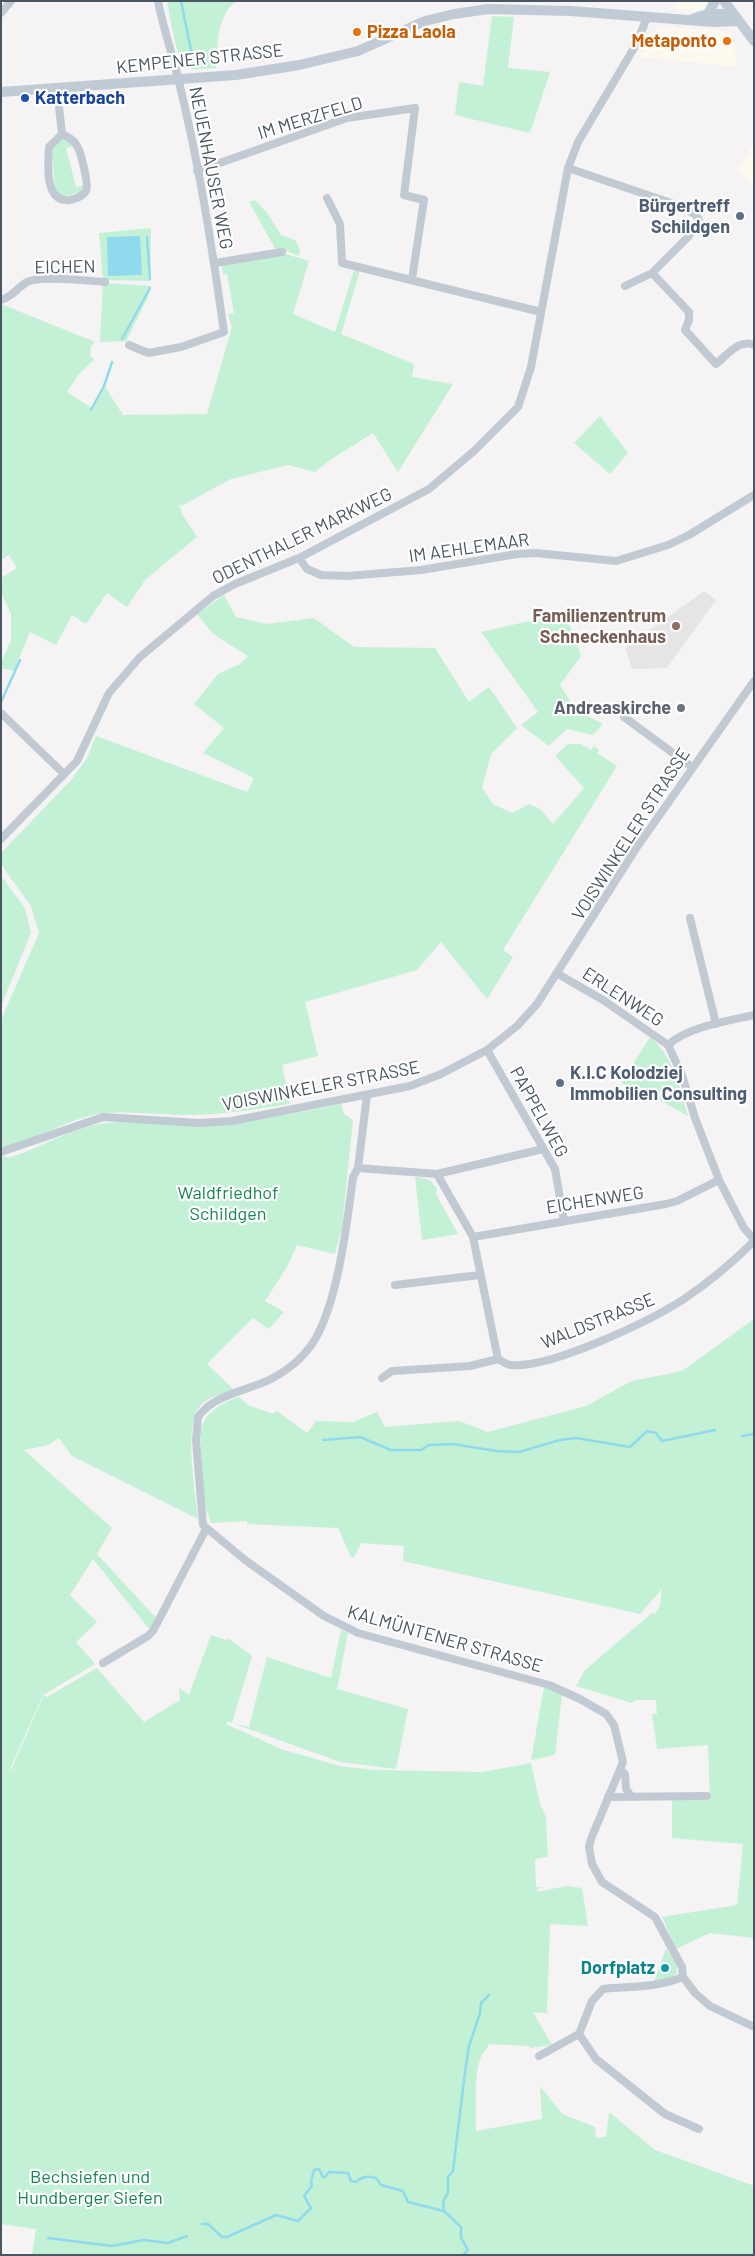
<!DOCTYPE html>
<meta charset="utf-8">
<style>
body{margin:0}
#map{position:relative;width:755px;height:2256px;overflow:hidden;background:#f5f3f3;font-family:Barlow,sans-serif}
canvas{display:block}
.frame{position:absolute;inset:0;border:2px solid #4a5661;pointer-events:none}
</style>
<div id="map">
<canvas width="755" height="2256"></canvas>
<div class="frame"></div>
</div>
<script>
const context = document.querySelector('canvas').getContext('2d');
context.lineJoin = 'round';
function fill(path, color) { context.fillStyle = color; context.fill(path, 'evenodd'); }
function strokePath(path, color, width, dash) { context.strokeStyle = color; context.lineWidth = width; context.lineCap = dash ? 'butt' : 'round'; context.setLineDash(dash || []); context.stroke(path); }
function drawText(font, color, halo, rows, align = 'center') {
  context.font = font + ' Barlow,sans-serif'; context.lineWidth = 4.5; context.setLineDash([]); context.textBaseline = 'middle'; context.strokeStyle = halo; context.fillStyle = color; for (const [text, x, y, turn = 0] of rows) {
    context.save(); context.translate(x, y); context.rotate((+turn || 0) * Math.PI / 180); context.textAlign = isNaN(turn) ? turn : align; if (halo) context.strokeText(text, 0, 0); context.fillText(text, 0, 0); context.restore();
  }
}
fill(new Path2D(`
 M677 1H709L705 8 698 10 676 9Z
 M667 27 726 31 732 34 738 67 639 57 653 33 659 28Z
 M754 142V189L751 182 738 170Z`), '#fdf9ef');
fill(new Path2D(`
 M704 591 716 600 667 668 632 669 625 648Z`), '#e6e4e5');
fill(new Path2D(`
 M167 1H236C216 17 218 45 216 68 208 68 195 71 188 68 176 64 170 14 167 1Z
 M492 16 514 17 508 68 550 72 530 133 455 115 459 82 483 86Z
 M61 139H66L74 146 66 148 76 187 84 185 81 192 62 197 55 189 52 149Z
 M255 200 268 214 281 235 295 240 300 250 299 256 281 249 276 250 249 202Z
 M151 228 150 281 103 280 99 233Z
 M286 254 309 261 293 314 335 332 354 270 360 271 341 334 414 364 412 377 453 384 398 472 373 433 333 458 315 472 288 465 231 479 181 506 179 504 182 514 197 537 145 580 127 607 107 593 86 624 72 615 56 645 30 632 14 671 1 668V662L11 641V614L1 592V578L17 568 9 555 1 560V304L95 342 91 347 90 355 94 360 78 375 67 392 93 409 105 387 123 415 207 414 232 327 228 314 234 313 227 274H223L222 265Z
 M103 283 151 286 149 295 126 341 100 342Z
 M600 416 628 453 610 474 574 443Z
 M224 595 236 617 267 624 314 618 354 647 435 648 469 702 489 687 517 728 491 754 482 788 493 804 512 813 529 804 540 809 553 824 584 788 555 756 568 744H581L591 750 594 746 599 750 597 753 617 766 503 950 513 957 487 999 441 942 417 970 305 1002 318 1056 282 1065 290 1104C256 1109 222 1115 187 1115 161 1115 133 1111 106 1113 69 1117 37 1140 1 1149V1020L39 933 31 906 7 873 1 863V853L71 780 87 758 96 736 247 792 254 778 203 753 224 728 194 704 218 674 240 664 248 656 213 634 197 614Z
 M565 613 581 656 560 685 576 710 603 724 593 735 567 729 549 746 521 725 538 712 481 632Z
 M1 876 25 908 31 933 1 1006Z
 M650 1037C674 1058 680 1086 688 1116L658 1099 621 1083Z
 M341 1104 344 1114 353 1120 342 1227 335 1254 297 1245 287 1267 265 1301 284 1312 269 1329 253 1318 207 1364 234 1390C223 1394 210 1396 202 1404 182 1422 196 1492 198 1519L72 1456 59 1438 48 1445 24 1450 112 1528 97 1554 157 1619 151 1631 93 1559 70 1595 97 1622 76 1642 95 1664 43 1695 10 1769 11 1770 44 1695 47 1697 97 1668 144 1722 180 1700 179 1688 189 1695 211 1635 227 1640 228 1638 252 1656 232 1723 249 1727 267 1657 331 1678 341 1630 348 1633 337 1689 408 1709 396 1769 340 1762 232 1723 228 1721 226 1724 281 1749 340 1766 374 1770 483 1772 531 1763 540 1804 546 1817 548 1857 535 1859 536 1887H544L537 1889V1892L566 1886 582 1888 588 1926 550 1924 547 2013 533 2012 552 2045 530 2048 529 2046 489 2044C487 2049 483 2052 481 2057 473 2076 477 2110 476 2131L542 2119 540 2086 562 2114 595 2127 596 2138 606 2137 609 2112 655 2150 752 2185 754 2187V2255H32L36 2229 1 2224V1157L5 1156 8 1158C41 1148 72 1127 107 1123 135 1120 163 1125 191 1125 242 1123 291 1115 341 1104Z
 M415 1177C426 1178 431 1179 437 1189L436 1194 458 1234 422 1240Z
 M754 1319V1938L710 1933 676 1949 662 1917 737 1905 743 1844 672 1838V1800H710L708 1745 657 1749 652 1714H657L656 1700H635L632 1703 576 1686 585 1670 652 1613 655 1614 660 1606 662 1589 640 1614 403 1561 404 1546 361 1543 354 1557H351L338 1528 247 1524V1521L211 1523 204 1503 200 1433C204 1412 220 1404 239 1397L248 1405 273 1414 277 1411 307 1433 316 1421 353 1422 377 1412 385 1427 459 1421 488 1432 586 1406 632 1381 682 1371Z
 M544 1687 562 1694 555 1755 531 1760Z
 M666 1948 677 1965V1973L672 1978 654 1982Z`), '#c3f1d5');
fill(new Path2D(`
 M140 236 142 275 108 276 107 237Z`), '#90daee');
strokePath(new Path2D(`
 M181 1 194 65
 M147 237 150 279
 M122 339 150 288
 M91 410 104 386 112 362
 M1 702 20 660
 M742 1436 754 1434
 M323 1440 360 1437 391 1450H421L429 1445 453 1444 496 1451 519 1452 560 1440 576 1438 630 1447 647 1431 656 1433 662 1441 715 1430
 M444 2211 443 2201 448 2193V2177L453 2171 465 2072 469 2046 480 2013 481 2003 489 1995
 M202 2224H208L222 2237H227L276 2215 298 2221 311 2208 304 2196 312 2186 311 2181 314 2170 319 2169 323 2177H325L329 2172 348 2173 351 2181 356 2182C362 2176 368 2176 376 2178L381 2185 403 2191 408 2202 444 2211 461 2227V2238L468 2250 463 2255
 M48 2238 112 2246 143 2240 168 2243 187 2236`), '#90daee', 2.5);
strokePath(new Path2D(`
 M1 13 11 1
 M57 89 62 134 49 147C48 164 44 203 70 200 75 199 83 196 86 191 89 185 81 152 77 146 74 140 68 137 62 134
 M568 168 683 207 696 215 699 220 689 236 652 273 625 286
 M197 171 347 118 415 108 404 195 424 200 412 279
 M327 198 340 224 342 263 541 312
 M215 263 282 252
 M652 273 689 312V320L685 330 716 364C726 356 740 338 754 345
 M1 300C12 297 17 288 27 282 38 275 89 281 105 282
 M129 345 148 353 181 347 224 332C212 247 199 162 178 78 172 52 163 28 158 1
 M299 558 307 569 321 575 347 576 421 570 517 554 536 553 616 561 668 545 689 535 754 495
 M1 713 64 774
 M624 717 692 767
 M1 839 77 761 109 693 140 657 213 596 235 584 299 558 429 489 474 451 518 407 531 367 568 168 578 142 637 43 647 17
 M690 918 716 1024
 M558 974 603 1000 668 1045 682 1075 695 1118 719 1180 744 1228 754 1239
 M668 1045C687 1027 728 1021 754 1015
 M487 1050 555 1169 564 1221
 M367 1095 358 1168 353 1177C347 1223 338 1302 314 1341 304 1357 288 1370 271 1379 247 1391 214 1394 198 1417L196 1440 203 1525 245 1560 324 1616 358 1633 549 1685 580 1699 606 1714 614 1725 623 1762 591 1839 589 1847 592 1864 602 1882 655 1917 682 1967 683 1977 695 1993 710 2006 754 2027
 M1 1152 103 1117 199 1123 232 1121 410 1086 441 1074 487 1050 517 1026 537 1004 637 847 754 681
 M358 1168 437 1174 473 1237 498 1359C502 1361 507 1365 511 1365 550 1369 650 1321 684 1299 709 1282 732 1263 754 1241
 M437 1174 543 1149
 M473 1237 666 1204 677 1201 719 1180
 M395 1285 480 1275
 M382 1378 392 1371 470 1366 498 1359
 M103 1663 148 1636 153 1631 206 1529
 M621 1770 625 1774 626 1789 631 1796
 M608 1797 707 1796
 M683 1977C655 1988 632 1986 603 1989L592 2001 579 2034 596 2059 665 2114 699 2129
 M539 2056 579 2034`), '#c1cad2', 8);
strokePath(new Path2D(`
 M724 1 754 41
 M708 14 715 1
 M692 19 708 14H733
 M1 92 236 75 299 65 358 51 425 21 454 14 488 9 571 11 714 22 737 21`), '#c1cbd6', 10);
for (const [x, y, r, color] of [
 [357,32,5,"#e8710a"],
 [727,41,5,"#e8710a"],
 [25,98,5,"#1a4fb4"],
 [740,216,5,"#5c6f8a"],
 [676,626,5,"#8d6e63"],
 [681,708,5,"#6b7280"],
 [560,1083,5,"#5c6f8a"],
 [665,1968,5,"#0f9aa8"]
]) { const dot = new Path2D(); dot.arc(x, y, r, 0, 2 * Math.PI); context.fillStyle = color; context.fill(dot); strokePath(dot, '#fff', 2); }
drawText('bold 18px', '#c56008', '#fff', [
 ["Pizza Laola",367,32],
 ["Metaponto",717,41,"right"]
], 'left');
drawText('18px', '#4a5661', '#fff', [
 ["KEMPENER STRASSE",200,59,-6],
 ["IM MERZFELD",310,118,-17],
 ["NEUENHAUSER WEG",211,168,79],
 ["EICHEN",65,267,-1],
 ["ODENTHALER MARKWEG",302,536,-26],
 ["IM AEHLEMAAR",469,548,-8],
 ["VOISWINKELER STRASSE",631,834,-57],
 ["ERLENWEG",623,997,33],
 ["VOISWINKELER STRASSE",321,1086,-11],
 ["PAPPELWEG",539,1112,61],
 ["EICHENWEG",595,1200,-9],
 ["WALDSTRASSE",598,1321,-22],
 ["KALMÜNTENER STRASSE",445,1639,16]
]);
drawText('bold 18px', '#164399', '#fff', [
 ["Katterbach",35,98]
], 'left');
drawText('bold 18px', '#4e5e75', '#fff', [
 ["Bürgertreff",730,206],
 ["Schildgen",730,227],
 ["K.I.C Kolodziej",570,1073,"left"],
 ["Immobilien Consulting",570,1094,"left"]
], 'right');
drawText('bold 18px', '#785e54', '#fff', [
 ["Familienzentrum",666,616],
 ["Schneckenhaus",666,637]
], 'right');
drawText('bold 18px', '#5b616d', '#fff', [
 ["Andreaskirche",671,708]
], 'right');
drawText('18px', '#17864f', '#fff', [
 ["Waldfriedhof",228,1193],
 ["Schildgen",228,1214],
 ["Bechsiefen und",90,2177],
 ["Hundberger Siefen",90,2198]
]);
drawText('bold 18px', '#0d838f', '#fff', [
 ["Dorfplatz",655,1968]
], 'right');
</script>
